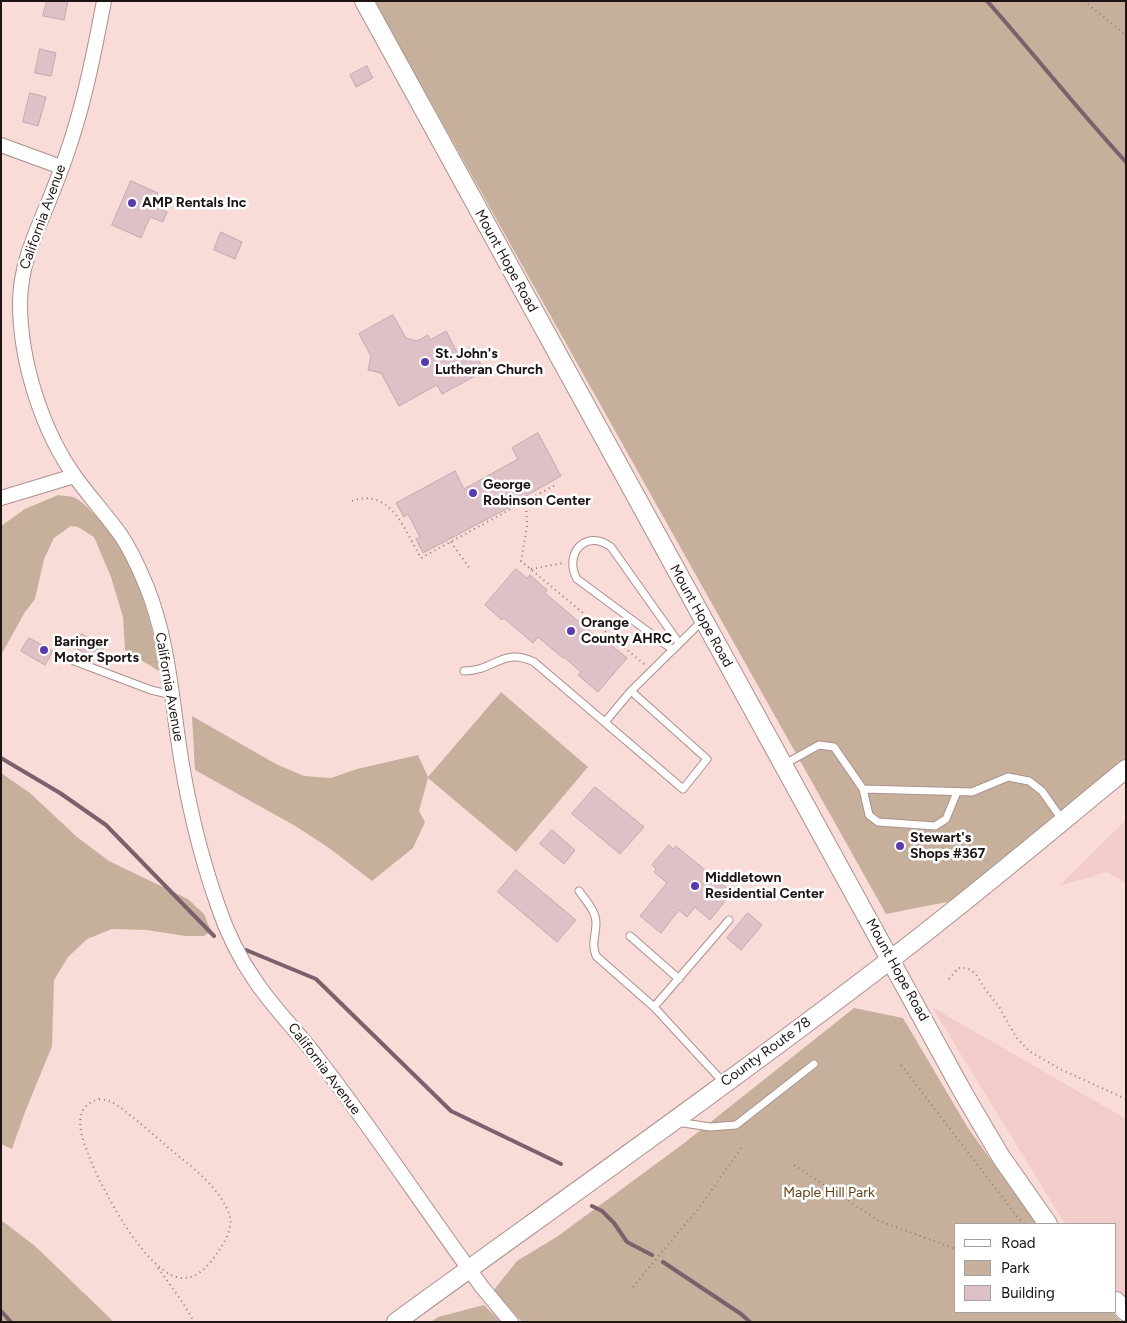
<!DOCTYPE html>
<style>
body{margin:0}
#map{position:relative;width:1127px;height:1323px;overflow:hidden;background:#f9dbd8;font-family:Figtree,sans-serif}
canvas{display:block}
.frame{position:absolute;inset:0;border:2px solid #1d1413;pointer-events:none}
.legend{position:absolute;left:954px;top:1223px;width:162px;height:90px;box-sizing:border-box;background:#fff;border:1px solid #a5a1a1;margin:0;padding:6px 9px;list-style:none;font-size:15px;color:#1d1413}
.legend li{display:flex;align-items:center;gap:10px;height:25px}
.legend b{width:25px;border:1px solid #a5a1a1}
</style>
<div id="map">
<canvas width="1127" height="1323"></canvas>
<div class="frame"></div>
<ul class="legend">
<li><b style="height:6px;background:#fff"></b>Road</li>
<li><b style="height:14px;background:#c7b09b"></b>Park</li>
<li><b style="height:14px;background:#ddc1c6"></b>Building</li>
</ul>
</div>
<script>
const context = document.querySelector('canvas').getContext('2d');
context.lineJoin = 'round';
function fill(path, color) { context.fillStyle = color; context.fill(path, 'evenodd'); }
function strokePath(path, color, width, dash) { context.strokeStyle = color; context.lineWidth = width; context.lineCap = dash ? 'butt' : 'round'; context.setLineDash(dash || []); context.stroke(path); }
function drawText(font, color, halo, rows, align = 'center') {
  context.font = font + ' Figtree,sans-serif'; context.lineWidth = 5; context.setLineDash([]); context.textBaseline = 'middle'; context.strokeStyle = halo; context.fillStyle = color; for (const [text, x, y, turn = 0] of rows) {
    context.save(); context.translate(x, y); context.rotate((+turn || 0) * Math.PI / 180); context.textAlign = isNaN(turn) ? turn : align; if (halo) context.strokeText(text, 0, 0); context.fillText(text, 0, 0); context.restore();
  }
}
fill(new Path2D(`
 M1126 820V883L1107 872 1059 886Z
 M932 1007 1126 1119V1313L1116 1303V1224H1065Z`), '#f2ccc8');
fill(new Path2D(`
 M374 1H1126V771L952 901 886 914Z
 M58 495C63 496 69 496 73 497 81 500 88 508 94 514 137 556 149 616 162 673L125 650 123 617 111 577 94 537 78 527 71 526 54 538 44 559 35 599 25 612 1 655V526L25 509Z
 M501 692 588 767 516 852 428 778 419 811 425 822 413 848 372 881 329 848 297 827 195 770 192 716 276 764 304 776 331 778 357 769 418 755 428 777Z
 M1 773 30 793 77 837 109 861 188 899 204 914 211 931 204 936H185L147 930 112 929 87 939 68 957 54 980 52 1046 25 1112 12 1149 1 1144Z
 M854 1008 903 1018 968 1128 1037 1224H956V1312H1112L1121 1322H522L493 1291 517 1261 558 1236 683 1144Z
 M1 1220 35 1246 114 1322H1Z
 M484 1305 501 1322H431L438 1317Z`), '#c7b09b');
strokePath(new Path2D(`
 M987 1C1034 54 1078 110 1126 162
 M1 758 60 793 106 825 214 936
 M246 950 316 979 451 1111 561 1164
 M592 1206 602 1211 614 1223 627 1242 652 1255
 M663 1262 741 1314 750 1322
 M1 1311 11 1322`), '#7c616d', 4);
const building = new Path2D(`
 M47 1H68L64 20 43 16Z
 M40 49 56 53 51 76 35 73Z
 M367 66 373 78 356 87 350 75Z
 M30 93 46 97 38 126 23 122Z
 M131 181 158 193 153 206 167 212 163 222 150 217 141 238 112 225Z
 M221 232 242 242 235 259 214 250Z
 M393 315 406 338 417 341 428 335 430 340 446 331 458 354 471 347 483 368 477 371 479 374 442 394 437 385 399 406 381 373 368 370 371 356 359 334Z
 M538 433 561 476 524 497 525 499 423 553 416 539 420 537 408 514 404 517 396 503 455 471 464 489 518 459 512 448Z
 M516 569 527 578 530 575 547 590 545 593 605 644 607 642 627 658 598 692 578 675 581 672 564 657 563 658 538 637 533 643 504 618 502 620 485 605Z
 M82 634 104 648 96 660 74 647Z
 M29 638 53 651 45 665 21 651Z
 M595 787 644 827 620 854 572 814Z
 M552 830 575 850 564 864 540 844Z
 M669 845 673 849 676 846 728 889 725 892 729 896 710 920 695 907 687 917 679 910 661 933 640 916 667 883 654 872 656 869 652 865Z
 M516 870 576 920 557 942 498 892Z
 M748 913 762 925 741 950 727 938Z`);
fill(building, '#ddc1c6');
strokePath(building, '#c3a8ac', 1);
const service = new Path2D(`
 M673 650 577 579C563 554 586 528 611 547L679 643
 M61 656 151 690 172 695
 M464 671C495 671 502 647 534 662L683 789 707 759 631 691 605 722
 M631 691 702 621
 M783 765 819 745 834 747 863 789 972 792 1008 777 1029 781 1042 791 1063 821
 M863 789 869 815 878 822 935 826 946 819 957 792
 M579 891C586 901 596 911 596 923 596 937 591 942 596 956L654 1007 724 1083
 M630 936 679 979
 M654 1007 729 920
 M677 1122 710 1127 736 1125 814 1064`);
const minor = new Path2D(`
 M104 1C95 48 86 95 71 141 64 163 55 186 46 208 33 239 20 269 20 303 20 361 42 431 76 478 90 497 106 515 120 534 131 550 139 568 146 585 166 633 171 688 178 739 186 795 199 852 218 906 227 933 240 959 256 982 275 1010 299 1033 319 1060 376 1134 427 1212 482 1287L511 1322
 M1 145 61 167
 M1 498 74 476`);
const tertiary = new Path2D(`
 M364 1 965 1096 1001 1157 1048 1224
 M1116 1301 1126 1312
 M396 1322C561 1202 728 1084 890 960 970 899 1048 833 1126 769`);
strokePath(service, '#ac908d', 9);
strokePath(minor, '#ac908d', 16);
strokePath(tertiary, '#ac908d', 20);
strokePath(new Path2D(`
 M1084 1 1126 35
 M352 501C391 487 405 531 421 558L555 485
 M526 501 527 526 521 561 644 664
 M451 542 470 569
 M531 569 563 563
 M949 979 958 968H967L975 973 985 989 999 1007 1016 1037 1029 1051 1060 1069 1126 1099
 M901 1065 1023 1224
 M99 1099 111 1101 121 1108C138 1121 154 1135 170 1149 192 1167 218 1186 229 1213 234 1226 225 1242 218 1252 210 1264 199 1278 183 1278 148 1278 100 1186 89 1156 81 1136 70 1107 99 1099Z
 M794 1165 879 1221 956 1249
 M158 1268 183 1303 194 1322
 M633 1287 702 1204 741 1148`), '#907c7a', 2, [1, 4]);
strokePath(service, '#fff', 7);
strokePath(minor, '#fff', 14);
strokePath(tertiary, '#fff', 18);
for (const [x, y, r, color] of [
 [132,203,5,"#583ab2"],
 [425,362,5,"#583ab2"],
 [473,493,5,"#583ab2"],
 [571,631,5,"#583ab2"],
 [44,650,5,"#583ab2"],
 [900,846,5,"#583ab2"],
 [695,886,5,"#583ab2"]
]) { const dot = new Path2D(); dot.arc(x, y, r, 0, 2 * Math.PI); context.fillStyle = color; context.fill(dot); strokePath(dot, '#fff', 2); }
drawText('bold 14px', '#1d1413', '#fff', [
 ["AMP Rentals Inc",142,203],
 ["St. John's",435,354],
 ["Lutheran Church",435,370],
 ["George",483,485],
 ["Robinson Center",483,501],
 ["Orange",581,623],
 ["County AHRC",581,639],
 ["Baringer",54,642],
 ["Motor Sports",54,658],
 ["Stewart's",910,838],
 ["Shops #367",910,854],
 ["Middletown",705,878],
 ["Residential Center",705,894]
], 'left');
drawText('14px', '#1d1413', '#fff', [
 ["California Avenue",43,217,-70],
 ["Mount Hope Road",506,261,61],
 ["Mount Hope Road",701,616,61],
 ["California Avenue",169,687,80],
 ["Mount Hope Road",897,970,61],
 ["County Route 78",766,1052,-36],
 ["California Avenue",324,1069,53]
]);
drawText('14px', '#694116', '#fff', [
 ["Maple Hill Park",829,1193]
]);
</script>
